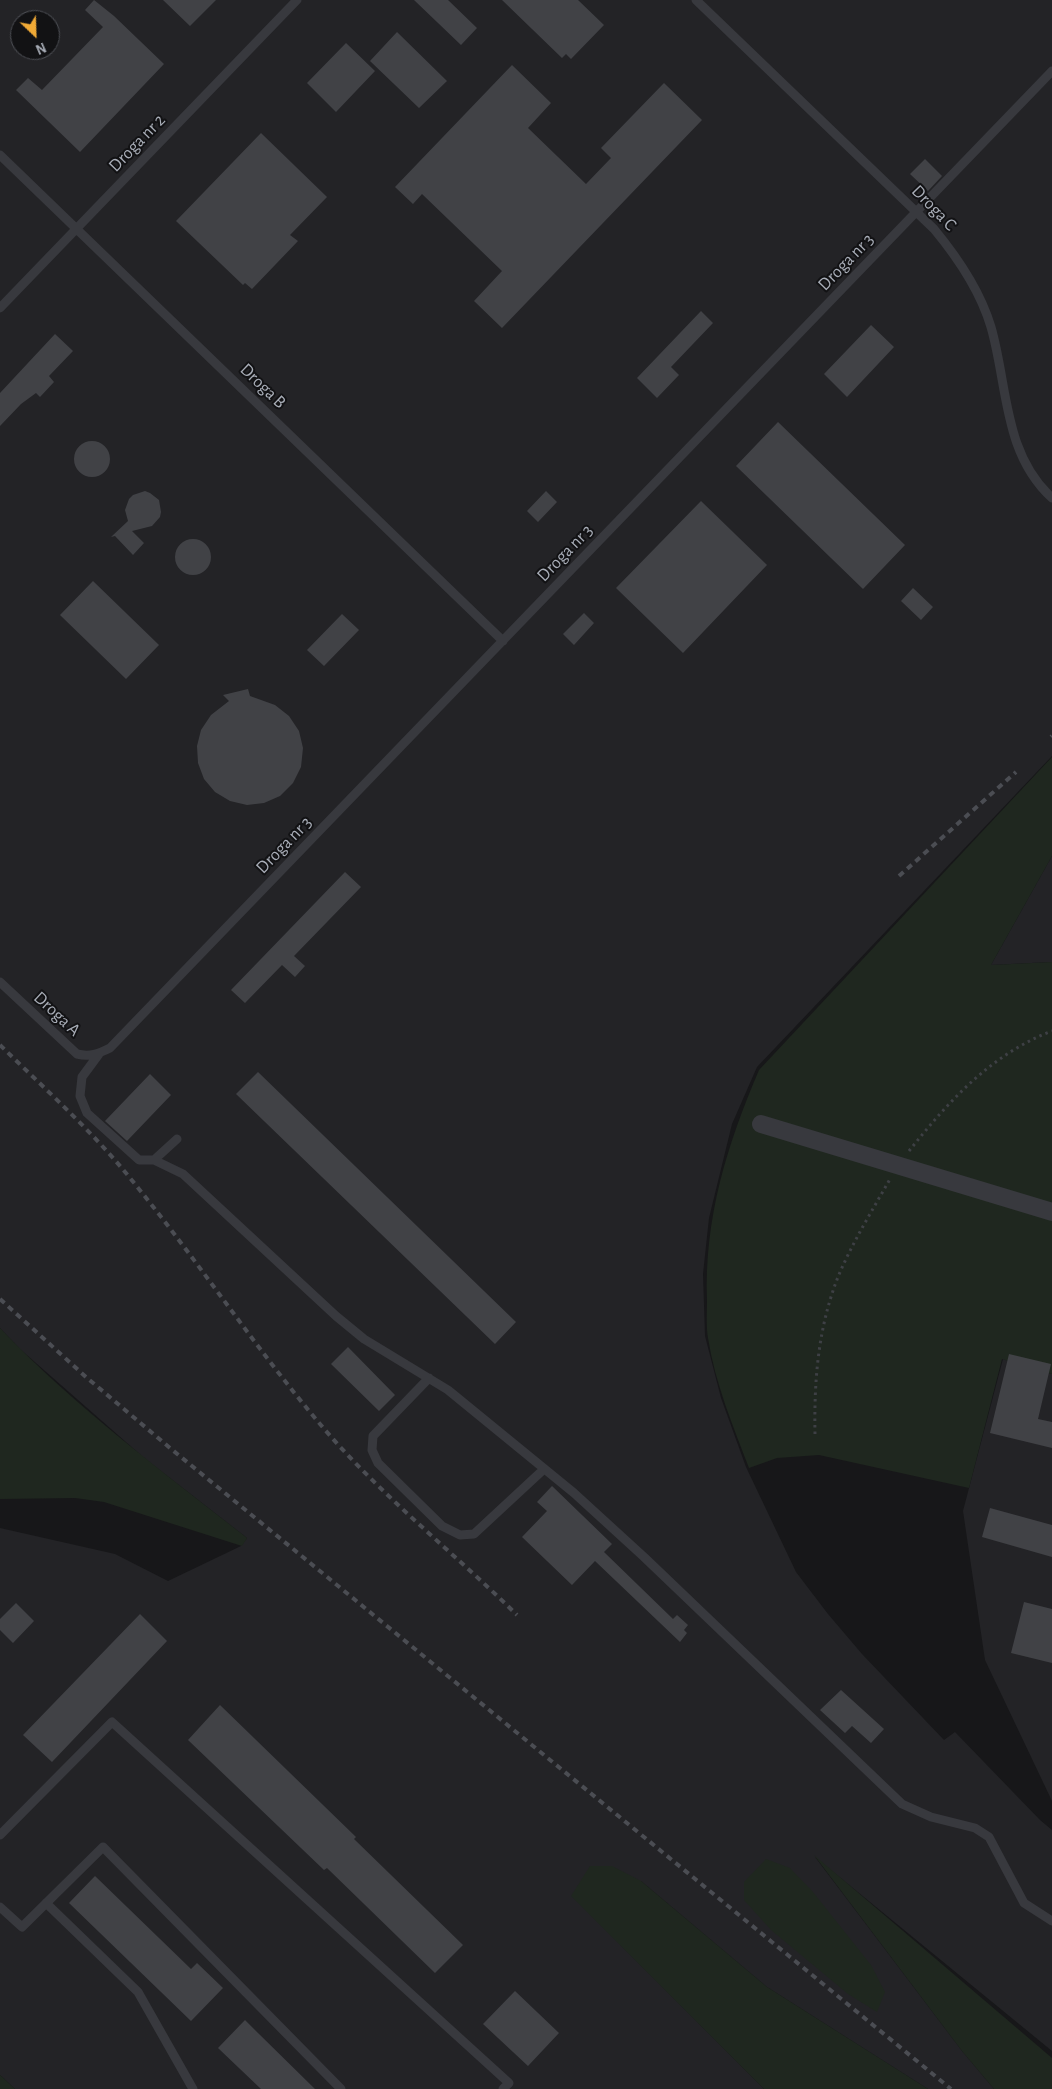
<!DOCTYPE html>
<style>
body{margin:0}
#map{position:relative;width:1052px;height:2089px;overflow:hidden;background:#171719;font-family:"Alegreya Sans",sans-serif}
canvas{display:block}
.north{position:absolute;left:10px;top:10px;width:50px;height:50px;box-sizing:border-box;background:#121214;border:1px solid #4e5056;border-radius:50%;rotate:156deg;font-size:14px;font-weight:700;line-height:20px;text-align:center;color:#a9aeb8}
.north::after{content:'';display:block;margin:auto;width:18px;height:22px;background:#f1aa36;clip-path:polygon(50% 0,100% 100%,50% 72%,0 100%)}
</style>
<div id="map">
<canvas width="1052" height="2089"></canvas>
<div class="north">N</div>
</div>
<script>
const context = document.querySelector('canvas').getContext('2d');
context.lineJoin = 'round';
function fill(path, color) { context.fillStyle = color; context.fill(path, 'evenodd'); }
function strokePath(path, color, width, dash) { context.strokeStyle = color; context.lineWidth = width; context.lineCap = dash ? 'butt' : 'round'; context.setLineDash(dash || []); context.stroke(path); }
function drawText(font, color, halo, rows, align = 'center') {
  context.font = font + ' "Alegreya Sans",sans-serif'; context.lineWidth = 4; context.setLineDash([]); context.textBaseline = 'middle'; context.strokeStyle = halo; context.fillStyle = color; for (const [text, x, y, turn = 0] of rows) {
    context.save(); context.translate(x, y); context.rotate((+turn || 0) * Math.PI / 180); context.textAlign = isNaN(turn) ? turn : align; if (halo) context.strokeText(text, 0, 0); context.fillText(text, 0, 0); context.restore();
  }
}
fill(new Path2D(`
 M0 0H1052V756L757 1067 732 1124 709 1218 703 1274 705 1336 721 1398 746 1467 796 1572 828 1614 862 1654 944 1740 955 1732 1040 1820 1052 1830V2051L815 1857 962 2051 994 2089H928L767 1987 641 1881 572 1896 764 2089H15L0 2075V1528L115 1554 168 1581 241 1546 247 1538 143 1457 20 1349 0 1328ZM20 20H50V50H20Z
 M1052 856V962L991 965Z
 M1003 1359 1052 1374V1801L985 1660 963 1511Z`), '#232326');
fill(new Path2D(`
 M1052 757V856L991 965 1052 962V1374L1002 1359 969 1488 819 1455 777 1458 749 1468C733 1426 715 1383 708 1338 706 1326 707 1313 707 1301 704 1218 727 1145 759 1070Z
 M0 1328C74 1406 163 1472 247 1538L242 1546 104 1502 75 1498 0 1499Z
 M814 1855 1052 2058V2089H994L962 2051Z
 M766 1859 790 1868 813 1892 871 1965 885 1992 877 2012 848 1994 771 1930 744 1900V1882Z
 M590 1866H612L641 1881 767 1987 928 2089H764L571 1896Z
 M0 2075 15 2089H0Z`), '#1f271f');
fill(new Path2D(`
 M94 0 114 16 164 64 80 152 16 90 28 78 42 90 103 27 85 10Z
 M163 0H216L190 26Z
 M414 0H448L477 28 461 45Z
 M502 0H578L604 25 571 59 566 54 562 58Z
 M397 32 447 81 419 108 370 61Z
 M346 43 375 71 336 112 307 83Z
 M512 65 551 103 528 128 586 184 611 158 601 148 664 83 702 120 502 328 474 301 502 271 422 194 413 204 395 187Z
 M261 133 327 197 290 235 298 241 252 289 245 283 243 285 176 221Z
 M925 159 942 176 928 191 910 174Z
 M701 311 713 323 671 367 679 375 657 398 637 378Z
 M871 325 894 347 847 397 824 374Z
 M55 334 73 351 49 376 54 382 40 397 36 393 21 404 0 426V393Z
 M778 422 905 545 863 589 736 466Z
 M74 459a18 18 0 1 1 36 0a18 18 0 1 1-36 0Z
 M145 491 150 493 159 500 161 512 160 517 152 526 132 531 144 543 133 555 115 536 111 537 128 521 125 510 129 499 133 495Z
 M546 491 557 502 538 522 527 511Z
 M701 501 767 565 683 653 616 588Z
 M175 557a18 18 0 1 1 36 0a18 18 0 1 1-36 0Z
 M93 581 159 645 126 679 60 615Z
 M913 588 933 607 921 620 901 601Z
 M584 613 594 623 574 645 563 634Z
 M342 614 359 630 324 666 307 650Z
 M248 689 250 696 275 705 289 716 299 731 303 748 301 767 293 783 280 796 264 803 247 805 230 801 215 792 204 779 198 763 197 746 201 730 211 715 229 701 223 695Z
 M345 872 361 887 294 956 305 966 295 977 282 965 245 1003 231 990Z
 M258 1072 516 1322 495 1344 236 1094Z
 M150 1074 171 1095 127 1141 105 1121Z
 M348 1347 395 1395 379 1411 331 1364Z
 M1009 1354 1051 1364 1038 1419 1052 1422V1448L990 1433Z
 M552 1486 612 1544 604 1552 673 1619 677 1615 688 1625 684 1630 687 1633 680 1642 595 1561 572 1585 522 1537 547 1511 537 1502Z
 M990 1508 1052 1525V1557L982 1537Z
 M1024 1602 1052 1609V1663L1011 1653Z
 M16 1603 34 1621 13 1643 0 1630V1619Z
 M140 1614 167 1641 52 1762 23 1735Z
 M841 1690 884 1729 871 1743 852 1726 845 1733 820 1710Z
 M220 1705 356 1837 354 1839 463 1945 435 1973 327 1868 324 1870 188 1740Z
 M95 1876 191 1969 197 1963 223 1988 191 2021 69 1903Z
 M515 1991 559 2033 528 2066 483 2024Z
 M245 2020 258 2033 315 2089H261L218 2048Z`), '#414246');
strokePath(new Path2D(`
 M909 1151C948 1102 991 1054 1052 1031
 M815 1434C814 1381 818 1328 838 1277 852 1243 872 1211 890 1179`), '#3e4045', 3, [2.5, 4]);
strokePath(new Path2D(`
 M696 0 934 229C958 258 980 290 991 327 1008 386 1003 453 1052 498
 M0 155 503 641
 M0 308 297 0
 M0 982 77 1054C90 1057 98 1054 110 1048L1052 71
 M99 1054 82 1077 80 1096 87 1113 139 1160H154L177 1139
 M154 1160 183 1174 336 1316 364 1339 448 1390 574 1493 644 1557 902 1804 931 1817 975 1828 989 1837 1024 1903 1052 1921
 M429 1378 373 1436 372 1450 378 1463 442 1526 460 1535 474 1534 543 1470
 M0 1835 112 1722 509 2083 503 2089
 M46 1903 138 1992 193 2089
 M0 1907 22 1927 103 1847 341 2089`), '#38393e', 9);
strokePath(new Path2D(`
 M761 1124 1052 1212`), '#38393e', 18);
strokePath(new Path2D(`
 M1051 737 1052 736
 M899 876 1016 772
 M0 1045C44 1088 91 1130 130 1178 196 1258 253 1345 320 1424 379 1494 452 1551 517 1615
 M0 1299 86 1377 170 1448 951 2089`), '#4b4d53', 4, [6, 5]);
drawText('18px', '#a9aeb8', '#121214', [
 ["Droga nr 2",137,143,-46],
 ["Droga C",934,208,46],
 ["Droga nr 3",846,262,-46],
 ["Droga B",263,386,44],
 ["Droga nr 3",565,553,-46],
 ["Droga nr 3",284,845,-46],
 ["Droga A",57,1014,43]
]);
</script>
